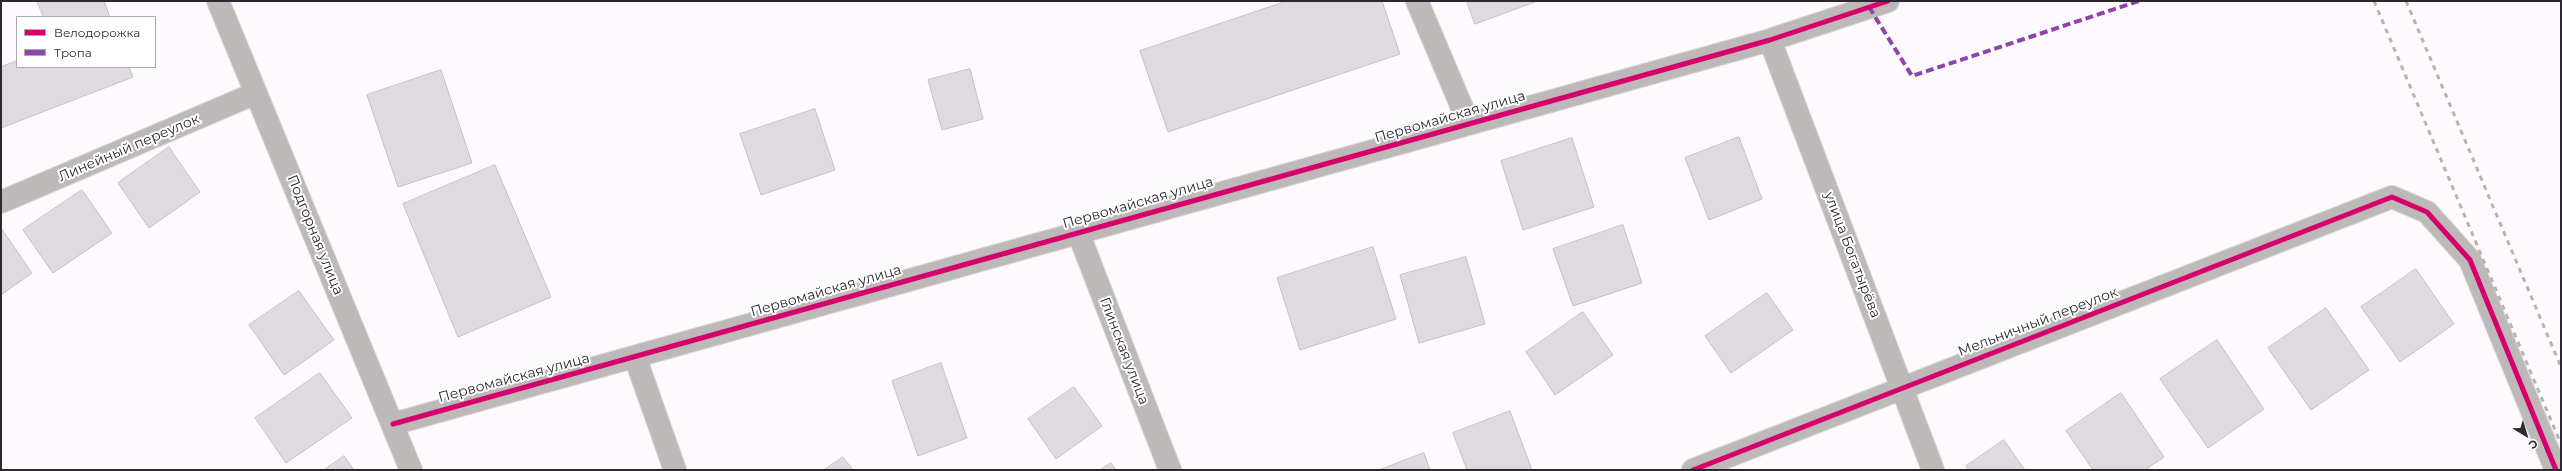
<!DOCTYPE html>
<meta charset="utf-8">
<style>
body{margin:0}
#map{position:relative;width:2562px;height:471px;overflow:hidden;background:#fcfafd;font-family:Montserrat,sans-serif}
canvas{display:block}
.frame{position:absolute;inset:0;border:2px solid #2d2731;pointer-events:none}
.legend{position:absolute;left:16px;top:16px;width:140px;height:52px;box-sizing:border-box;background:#fff;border:1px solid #aba9ad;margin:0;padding:5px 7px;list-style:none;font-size:12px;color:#2d2731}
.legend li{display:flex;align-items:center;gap:8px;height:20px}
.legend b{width:20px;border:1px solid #aba9ad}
.north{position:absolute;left:2506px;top:415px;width:40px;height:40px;-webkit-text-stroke:3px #fff;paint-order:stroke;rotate:142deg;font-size:11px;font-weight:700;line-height:16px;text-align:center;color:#2d2731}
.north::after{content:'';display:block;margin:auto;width:14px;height:18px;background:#2d2731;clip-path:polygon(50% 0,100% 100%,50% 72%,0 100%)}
</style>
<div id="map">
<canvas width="2562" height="471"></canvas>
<div class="frame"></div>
<ul class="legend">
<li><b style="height:5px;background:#d6006c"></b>Велодорожка</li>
<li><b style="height:5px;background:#8e44ad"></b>Тропа</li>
</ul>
<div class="north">С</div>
</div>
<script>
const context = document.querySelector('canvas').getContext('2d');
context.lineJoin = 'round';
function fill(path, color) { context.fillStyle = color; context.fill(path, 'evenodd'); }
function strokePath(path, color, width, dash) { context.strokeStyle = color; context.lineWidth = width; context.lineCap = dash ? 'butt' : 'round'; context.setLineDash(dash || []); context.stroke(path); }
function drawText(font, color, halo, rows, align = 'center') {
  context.font = font + ' Montserrat,sans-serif'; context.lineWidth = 4; context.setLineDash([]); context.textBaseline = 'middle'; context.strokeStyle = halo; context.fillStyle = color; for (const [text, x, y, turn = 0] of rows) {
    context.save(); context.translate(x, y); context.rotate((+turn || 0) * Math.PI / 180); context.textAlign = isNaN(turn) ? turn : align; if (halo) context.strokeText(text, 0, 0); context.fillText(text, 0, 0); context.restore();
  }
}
const building = new Path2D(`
 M37 1H104L110 17H44Z
 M1287 1H1382L1400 54 1168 132 1140 51Z
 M1467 1H1534L1535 2 1475 24Z
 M17 61V67H129L133 77 1 128V67Z
 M970 69 983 119 942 130 928 80Z
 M441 70 472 163 398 187 367 95Z
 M815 109 835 170 761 195 740 134Z
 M1739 137 1762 199 1709 220 1685 158Z
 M1572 138 1594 207 1523 230 1501 161Z
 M169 147 200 192 149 228 118 183Z
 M495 165 551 297 458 337 403 204Z
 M82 190 112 233 53 273 23 230Z
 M1623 225 1642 283 1573 306 1553 249Z
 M1 228 32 273 1 295Z
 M1373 247 1396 319 1300 350 1277 278Z
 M1466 257 1485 324 1419 343 1400 275Z
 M2416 269 2454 324 2400 362 2361 307Z
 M299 291 334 340 284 375 249 325Z
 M1767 293 1793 330 1731 373 1705 336Z
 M2326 308 2369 370 2311 410 2268 348Z
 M1583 312 1613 355 1555 395 1526 352Z
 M2217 340 2264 409 2208 448 2160 379Z
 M941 363 967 438 918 456 892 381Z
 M320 373 352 418 286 463 255 418Z
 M1074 387 1102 426 1056 459 1028 419Z
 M2121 393 2164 457 2145 470H2093L2066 431Z
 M1510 411 1532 470H1467L1453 433Z
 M2004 440 2025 470H1969L1966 466Z
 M1424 453 1430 470H1379Z
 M344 456 354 470H324Z
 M843 457 853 470H824Z
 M1111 463 1116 470H1100Z`);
fill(building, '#dedae0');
strokePath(building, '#c4c0c5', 1);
const minor = new Path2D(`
 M218 1 411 470
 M1417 1 1469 124
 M1770 40 1933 470
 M1 202 256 93
 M1078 232 1170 470
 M635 357 675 470
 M393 424 1770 40 1888 1
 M1693 470 2392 197 2427 212 2470 260 2556 470`);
strokePath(minor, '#d7d5d7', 24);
strokePath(minor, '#bcb9b8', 22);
strokePath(new Path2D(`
 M2374 1 2561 444
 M2406 1 2561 367`), '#b7b4b6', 3, [5, 5]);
strokePath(new Path2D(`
 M1869 7 1912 76 2139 1`), '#8e44ad', 4, [8, 4]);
strokePath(new Path2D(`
 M393 424 1770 40 1888 1
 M1693 470 2392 197 2427 212 2470 260 2556 470`), '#d6006c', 5);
drawText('14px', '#2d2731', '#fff', [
 ["Первомайская улица",1450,117,-16],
 ["Линейный переулок",129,148,-23],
 ["Первомайская улица",1138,203,-16],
 ["Подгорная улица",315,235,68],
 ["улица Богатырёва",1852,255,69],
 ["Первомайская улица",826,291,-16],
 ["Мельничный переулок",2038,322,-21],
 ["Глинская улица",1124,351,69],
 ["Первомайская улица",514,378,-15]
]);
</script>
